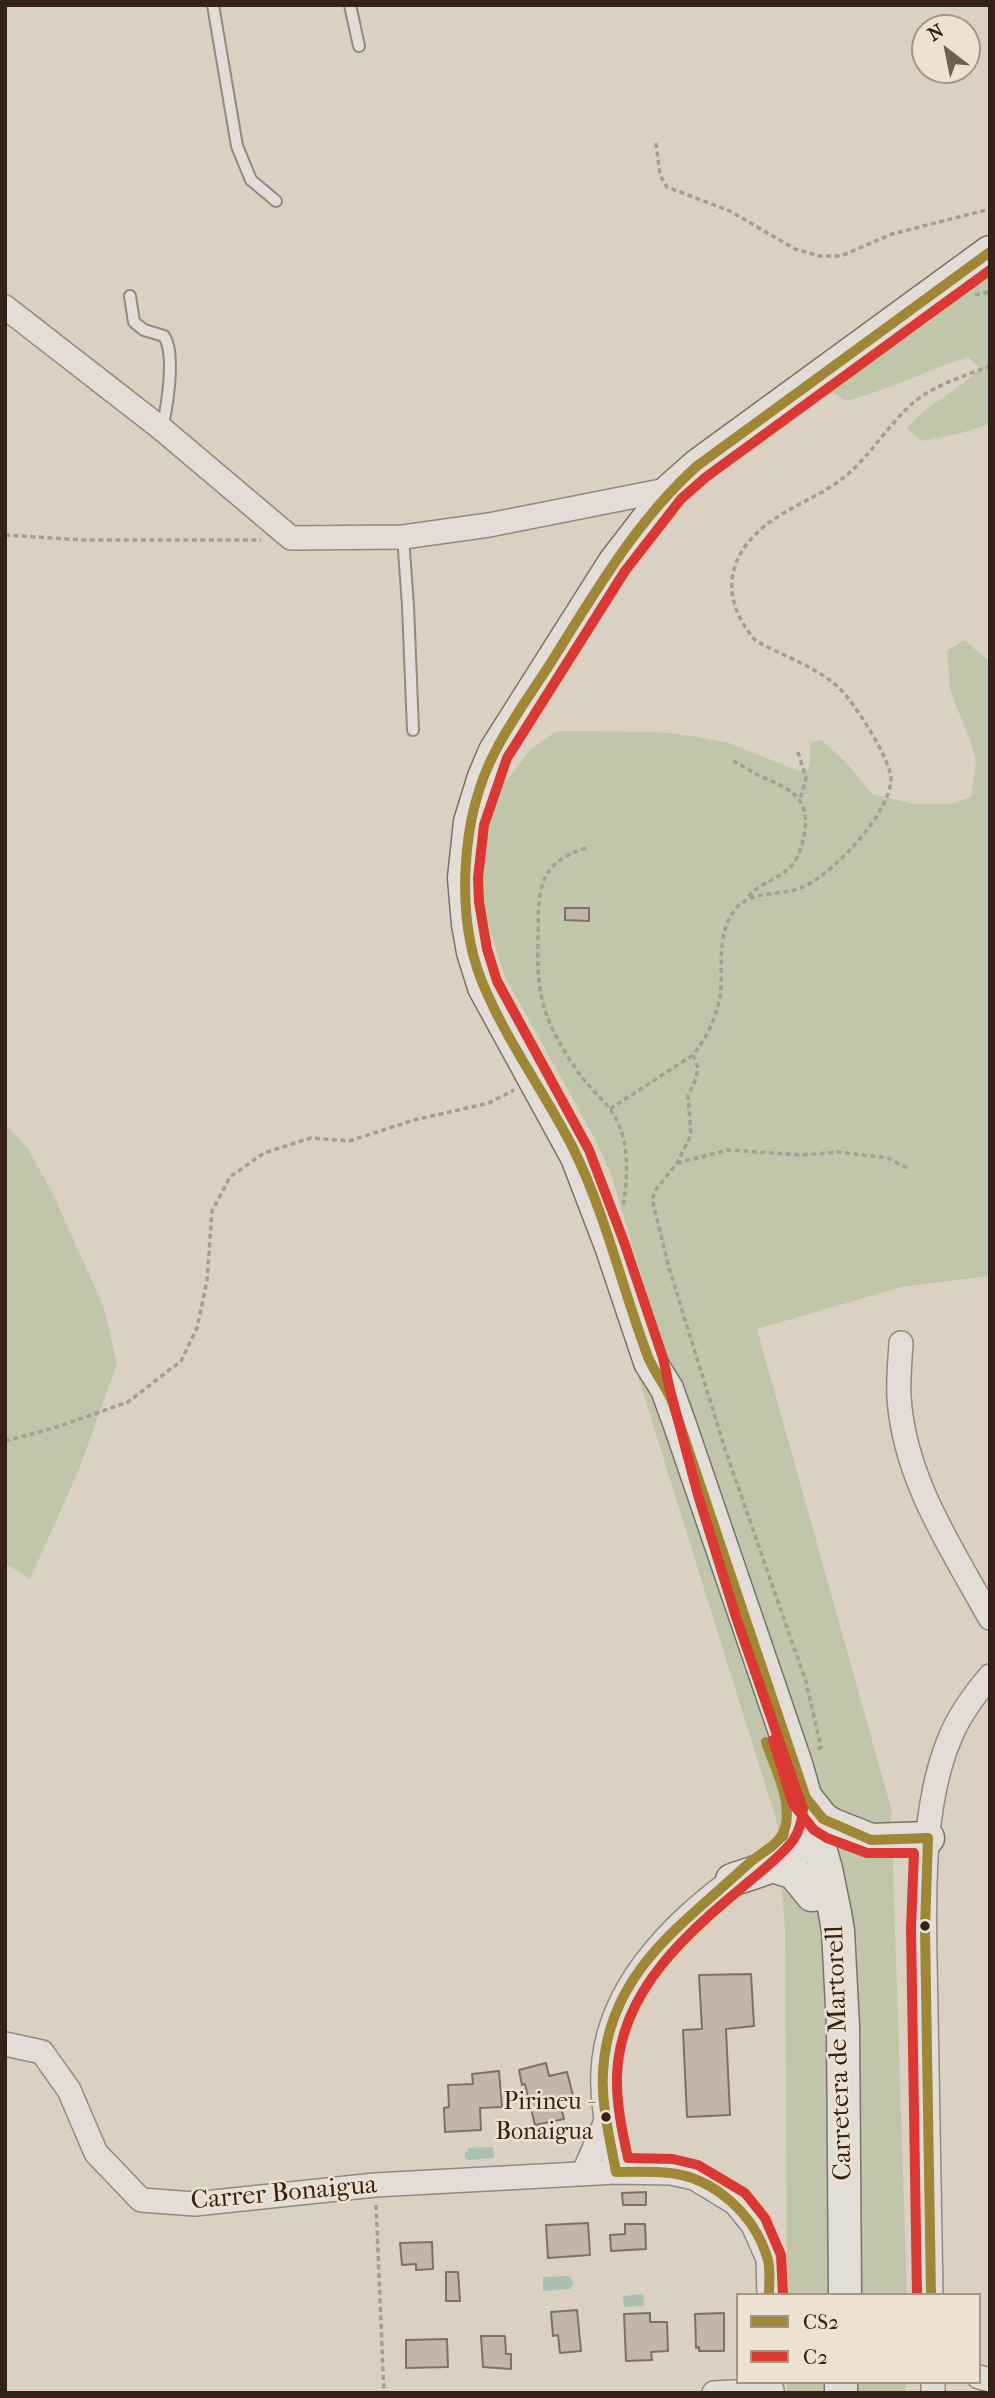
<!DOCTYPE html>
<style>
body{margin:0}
#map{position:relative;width:995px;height:2398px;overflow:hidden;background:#dad1c3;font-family:"IM FELL French Canon",serif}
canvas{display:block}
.frame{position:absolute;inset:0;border:7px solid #342117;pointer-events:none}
.legend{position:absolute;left:736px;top:2293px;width:245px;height:91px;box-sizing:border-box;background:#ede2d2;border:2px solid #a39587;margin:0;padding:9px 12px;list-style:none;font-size:21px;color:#342117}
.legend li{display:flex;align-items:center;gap:14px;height:35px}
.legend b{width:35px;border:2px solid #a39587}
.north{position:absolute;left:911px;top:14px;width:70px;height:70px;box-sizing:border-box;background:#ede2d2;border:2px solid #a39587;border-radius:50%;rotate:328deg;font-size:19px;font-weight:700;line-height:28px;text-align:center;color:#342117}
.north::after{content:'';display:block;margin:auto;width:24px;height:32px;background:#6e5f53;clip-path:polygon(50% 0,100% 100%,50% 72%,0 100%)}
</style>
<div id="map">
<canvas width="995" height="2398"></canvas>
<div class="frame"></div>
<ul class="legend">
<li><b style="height:9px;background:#a08736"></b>CS2</li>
<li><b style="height:9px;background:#da3832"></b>C2</li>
</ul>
<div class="north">N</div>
</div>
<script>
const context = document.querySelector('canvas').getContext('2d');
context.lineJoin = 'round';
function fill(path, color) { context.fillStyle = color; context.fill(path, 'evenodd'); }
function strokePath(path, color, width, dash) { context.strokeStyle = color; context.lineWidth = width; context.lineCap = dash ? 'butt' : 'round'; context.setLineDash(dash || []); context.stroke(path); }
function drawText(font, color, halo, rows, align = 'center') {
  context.font = font + ' "IM FELL French Canon",serif'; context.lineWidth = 5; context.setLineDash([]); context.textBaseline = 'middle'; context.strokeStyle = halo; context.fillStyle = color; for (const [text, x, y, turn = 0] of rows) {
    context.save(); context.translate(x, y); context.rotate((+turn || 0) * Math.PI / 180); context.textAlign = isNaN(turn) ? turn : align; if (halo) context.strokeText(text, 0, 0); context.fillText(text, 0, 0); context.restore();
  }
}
fill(new Path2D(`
 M990 275V424L961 433 922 441 907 429C926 402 958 393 980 368L968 357C926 370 888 391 845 401L830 390 861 366 914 333Z
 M964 640 990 662V1276L902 1287 757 1329 891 1808 907 2295H787L785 1933 778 1826 636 1370 666 1359 611 1174 595 1139 504 975 478 891V882L493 798 530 750 555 732 565 731 660 732 691 736 729 743 799 771 808 769C812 759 808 752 811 742L821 740 845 761 872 794 914 804H950L971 797 976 761 971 743 950 690 947 651Z
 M5 1124 27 1147 55 1198 104 1308 117 1364 78 1472 30 1579 5 1563Z
 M787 2382H906L905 2393H787Z`), '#c1c6aa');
fill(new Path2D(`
 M493 2147 494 2158 469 2160 465 2158V2152L468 2151V2148Z
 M569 2276 574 2283 570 2289 543 2291V2277Z
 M643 2294 644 2306 624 2307 623 2296Z`), '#aac0b5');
const building = new Path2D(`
 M565 908H589V921L565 920Z
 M751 1974 754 2026 726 2029 730 2115 687 2117 683 2030 702 2029 699 1975Z
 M546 2063 549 2076 567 2072 573 2096 559 2099 564 2119 535 2125 525 2084 522 2085 519 2070Z
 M499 2071 502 2107 480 2108 481 2130 445 2132 444 2108 449 2107 448 2085 473 2084 472 2074Z
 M646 2192V2205H623L622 2193Z
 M588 2223 590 2255 548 2258 546 2225Z
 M625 2224H645L646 2249 611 2251 610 2235 625 2234Z
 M432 2242 433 2269 416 2270V2264L402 2265 400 2243Z
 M446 2272H458L460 2301H446Z
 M577 2310 581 2351 560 2353 558 2335 553 2336 551 2312Z
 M650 2313V2322H667L668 2351 651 2352 652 2360 626 2361 624 2314Z
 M724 2313V2351H699V2347L696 2348 695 2314Z
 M481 2336H505L506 2354H511V2369L483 2367Z
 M447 2339 448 2367 406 2368V2340Z`);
fill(building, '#c5b4aa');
strokePath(building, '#7a7269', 2);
const service = new Path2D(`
 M213 5 237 146 251 180 276 201
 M350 5 359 46
 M130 296 134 322 144 330 164 336C176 354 167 407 162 429
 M403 537 408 606 413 730`);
const minor = new Path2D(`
 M5 307 162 429 291 538 403 537 489 525 671 489
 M901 1343C900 1361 898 1379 899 1397 904 1479 952 1549 990 1618
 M5 2044 42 2052 69 2090 96 2153 141 2200 195 2204 375 2185 616 2172 671 2173 694 2178 735 2203 753 2225 768 2259 769 2295
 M616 2172C610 2139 601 2105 603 2071 607 1989 671 1925 732 1880
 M583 2174 606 2121
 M931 2295C930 2201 928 2107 926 2012 925 1930 917 1815 950 1738 959 1715 974 1695 990 1676
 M979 2377 990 2380
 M933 2382V2393
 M714 2393 772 2390`);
const secondary = new Path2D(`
 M807 1799 823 1819 833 1825 871 1840 928 1838
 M770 1865 794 1873 812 1895
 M732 1880C753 1872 800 1862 804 1839 806 1829 803 1820 800 1811
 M845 2295 843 2026 838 1931 835 1913 826 1869 796 1764 680 1425 667 1389 650 1362 611 1246 577 1157 484 987 473 952 468 924 464 878 470 822 484 777 495 751 614 563 671 489 697 466 990 252
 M841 2382V2393`);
strokePath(service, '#918a80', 14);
strokePath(minor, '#918a80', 26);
strokePath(secondary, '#7a7269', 35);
strokePath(new Path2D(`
 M656 143 660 175 667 187 730 211 795 249 820 256H841L892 234 990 209
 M975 295 990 292
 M5 535 85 540H261
 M798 752 806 778 800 800
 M733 761C743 766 752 772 762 777 788 788 809 796 805 830 803 842 800 856 792 865 781 879 759 883 748 897
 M586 848C533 864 539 897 538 942 537 977 539 1004 556 1036 564 1051 574 1068 585 1081 596 1095 611 1106 618 1123 630 1149 627 1180 623 1208
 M610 1109 693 1055
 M677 1163 728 1150 803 1155 838 1152 888 1158 907 1168
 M5 1441 54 1428 128 1402 181 1361 197 1328 207 1281 212 1211 230 1177 264 1153 311 1138 349 1141 414 1120 489 1103 514 1090
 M818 1749 821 1747 806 1682 725 1449 669 1268 652 1199 657 1188 677 1163 691 1135 688 1095 695 1081 698 1068 693 1055C708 1036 719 1013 721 988 722 961 718 934 734 911 750 888 784 898 807 885 836 870 889 814 891 780 892 761 854 702 839 688 817 667 783 656 756 641 719 599 725 555 770 522 795 504 825 494 848 474 872 453 889 424 913 403 934 385 965 376 990 366
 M376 2205 384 2393`), '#a49e98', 3.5, [5, 3.5]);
strokePath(service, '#e2ded7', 10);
strokePath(minor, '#e2ded7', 23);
strokePath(secondary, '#e2ded7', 32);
strokePath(new Path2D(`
 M928 1838 871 1840 823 1819 806 1798 673 1404C667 1387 655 1374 648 1357 622 1288 606 1215 573 1148 546 1095 510 1046 486 991 454 922 460 817 496 750 513 717 536 687 555 656 597 589 638 519 697 466L990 252
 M928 1838 925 1928 931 2295
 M616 2172C610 2139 601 2105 603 2072 608 1973 682 1925 747 1865 761 1851 782 1846 786 1824 791 1797 774 1767 766 1742
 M616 2172C634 2172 652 2171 670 2173 715 2178 754 2215 767 2257 771 2268 769 2283 769 2295`), '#a08736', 10);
strokePath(new Path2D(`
 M773 1740 793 1804 814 1830 827 1838 867 1853H914L911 1928 917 2295
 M783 2295 781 2255 765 2218 745 2193 698 2165 673 2159 628 2158C622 2131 616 2102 617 2074 621 1982 700 1923 764 1869 785 1850 801 1840 803 1809L736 1617 698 1495 670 1390 663 1358 624 1242 589 1150 497 981 487 949 479 902 478 878 484 825 507 758 625 571 681 499 706 477 990 270`), '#da3832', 10);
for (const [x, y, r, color] of [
 [925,1926,6,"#342117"],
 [606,2117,6,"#342117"]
]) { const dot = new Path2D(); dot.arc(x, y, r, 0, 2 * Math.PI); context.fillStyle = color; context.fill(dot); strokePath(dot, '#ede2d2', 2.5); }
drawText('24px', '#342117', '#ede2d2', [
 ["Pirineu -",593,2103],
 ["Bonaigua",593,2133]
], 'right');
drawText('26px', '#342117', '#ede2d2', [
 ["Carretera de Martorell",840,2053,-92],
 ["Carrer Bonaigua",284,2194,-5]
]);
</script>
